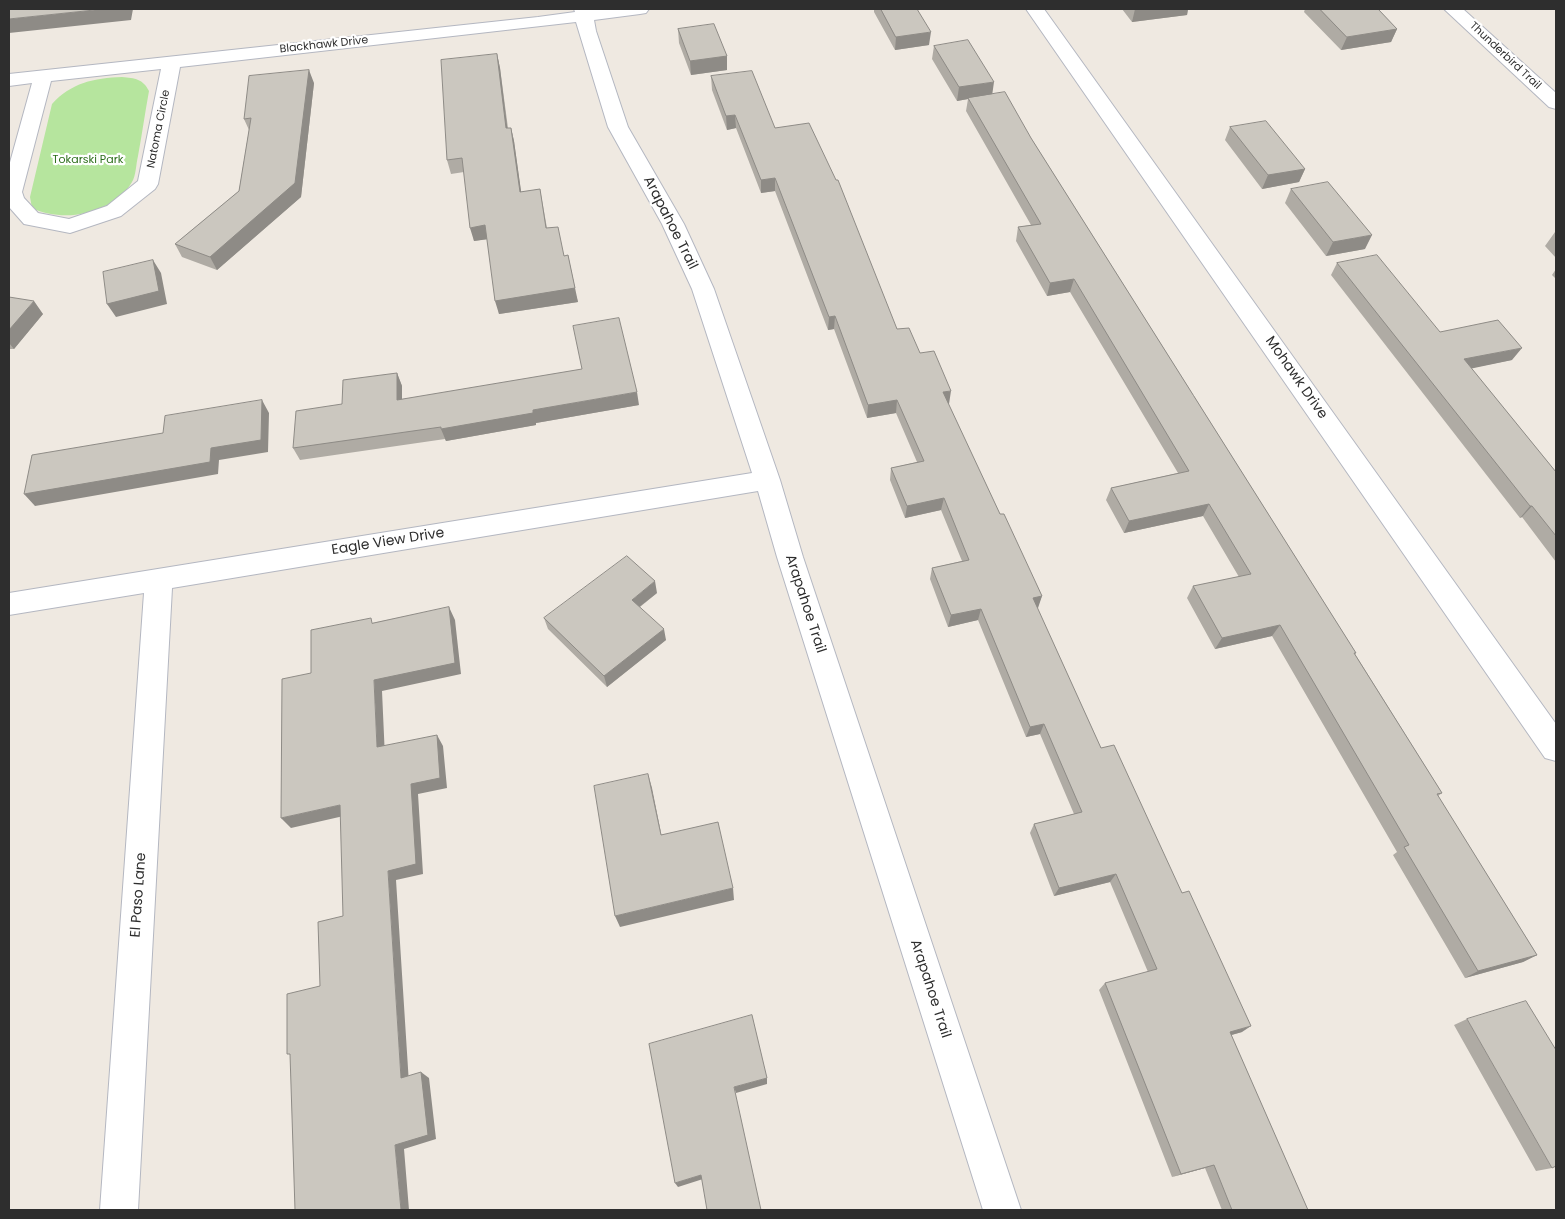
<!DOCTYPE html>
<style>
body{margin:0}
#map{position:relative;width:1565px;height:1219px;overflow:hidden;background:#efe9e1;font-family:Poppins,sans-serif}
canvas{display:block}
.frame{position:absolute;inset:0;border:10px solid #2e2e2e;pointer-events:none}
</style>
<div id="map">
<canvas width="1565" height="1219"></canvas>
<div class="frame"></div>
</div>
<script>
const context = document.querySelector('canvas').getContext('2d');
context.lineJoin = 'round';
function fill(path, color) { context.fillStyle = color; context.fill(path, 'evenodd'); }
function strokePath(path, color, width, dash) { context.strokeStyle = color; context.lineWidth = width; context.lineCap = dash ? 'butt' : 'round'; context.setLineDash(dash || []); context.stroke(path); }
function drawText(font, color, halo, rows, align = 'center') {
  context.font = font + ' Poppins,sans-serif'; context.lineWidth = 4.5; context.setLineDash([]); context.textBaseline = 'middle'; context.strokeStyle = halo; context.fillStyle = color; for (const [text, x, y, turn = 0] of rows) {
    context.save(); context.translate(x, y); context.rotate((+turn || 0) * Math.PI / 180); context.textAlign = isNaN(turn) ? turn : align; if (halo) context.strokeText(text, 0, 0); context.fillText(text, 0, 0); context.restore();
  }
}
fill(new Path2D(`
 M122 77C135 78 143 79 149 91 145 113 142 134 138 156 136 164 136 176 132 182 113 215 63 223 32 208L30 197 52 104C71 83 94 78 122 77Z`), '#b6e59e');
const street = new Path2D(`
 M574 9H649L646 13 640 14 594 20 596 31 628 127 684 224 714 289 780 480 803 557 1021 1210H983L777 557 758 491 172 588 138 1210H100L144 593 9 615V593L752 473 692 289 662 224 608 127 576 22 180 67 158 184 155 189 121 216 70 233 24 224 9 207V166L32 83 9 86V74L538 17 575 12ZM161 69 138 181 107 206 69 219 38 213 24 198 22 192 51 81Z
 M1026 9H1044L1556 724V761L1545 758Z
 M1444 9H1463L1556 93V109L1549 107Z`);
strokePath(street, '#b4b7c1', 2);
fill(street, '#fff');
fill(new Path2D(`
 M874 9H917L929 45 895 50 874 12Z
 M1122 9H1188L1187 15 1132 22Z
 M1305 9H1378L1397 29 1391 42 1341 50 1304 12Z
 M678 29 727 56V70L691 75 679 43Z
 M934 46 992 94 1031 138 1356 653 1355 654 1442 793 1438 796 1537 955 1523 962 1465 978 1393 855 1397 852 1272 636 1215 649 1187 598 1193 586 1239 577 1203 516 1124 533 1106 500 1111 488 1178 473 1070 292 1047 296 1016 241 1018 227 1031 225 966 111 968 99 957 101 932 59Z
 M497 54 500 68 508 128H511L514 141 521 192 540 189 547 228 564 256 578 302 499 314 487 239 474 241 464 172 451 174 447 160Z
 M711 76 775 128 897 329 920 353 949 404H948L1000 514 1042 596 1037 608 1101 748 1242 1032 1231 1035 1308 1210H1222L1205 1168 1172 1177 1099 990 1105 983 1148 972 1110 882 1054 896 1030 833 1034 824 1074 814 1040 734 1026 737 978 620 948 627 930 579 932 568 962 561 941 510 905 518 890 480 891 468 917 462 896 413 867 418 834 329 828 330 775 191 761 193 736 128 727 130 712 90Z
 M314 83 301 197 217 270 182 257 175 244 239 191 249 130 244 119Z
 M1230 127 1305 169 1299 182 1262 189 1225 140Z
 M1291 189 1365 249 1326 256 1285 203Z
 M1555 232H1556V258L1545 246Z
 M1337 263 1440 332 1512 360 1471 368 1556 472V562L1522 517 1520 518 1331 275Z
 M1556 269V279L1552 275Z
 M9 297 43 314 14 349H9Z
 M397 373 402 386V399L639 405 536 423V425L446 441 445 439 300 460 293 448 342 404Z
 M657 593 640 607 666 640 607 687 548 629 544 618Z
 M1467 1019 1552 1168 1536 1171 1454 1025Z`), '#afaba4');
fill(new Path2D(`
 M104 9H133L131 20 9 33V19Z
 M1135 9H1188L1187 15 1132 22Z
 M1397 29 1391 42 1341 50 1347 37Z
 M931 32 929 45 895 50 896 37Z
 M497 54 500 68 509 142 506 128Z
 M727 56V70L691 75 690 61Z
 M309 70 314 83 301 197 217 270 210 257Z
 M994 82 992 96 968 98V99L957 101 959 87Z
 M735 115 736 128 727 130 726 116Z
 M511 128 514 141 523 205 520 192Z
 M1305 169 1299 182 1262 189 1268 175Z
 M775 178V191L761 193V180Z
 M485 225 489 239 474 241 470 228Z
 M1372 235 1365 249 1326 256 1333 242Z
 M568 255 578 302 499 314 495 301Z
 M153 260 161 273 167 304 116 317 107 304Z
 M1074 279 1070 292 1047 296 1050 283Z
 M34 301 43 314 14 349 9 343V330Z
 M835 316 834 329 828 330 829 317Z
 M1522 348 1512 360 1455 372 1464 359Z
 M397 373 402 386V413L397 400Z
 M951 391 949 404 940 405 943 392Z
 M637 392 639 405 536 423V425L446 441 441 429 533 410Z
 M262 400 269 413 268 452 219 460 218 474 35 506 24 494 211 448Z
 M897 400 896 413 867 418 868 405Z
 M944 498 941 510 905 518 907 506Z
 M1209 504 1203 516 1124 533 1129 521Z
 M1530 506H1532L1522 517 1520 518Z
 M655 581 657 593 634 611 632 600Z
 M1042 596 1038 608 1029 609 1033 598Z
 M449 607 455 620 461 674 382 691 385 758 377 747 374 680Z
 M981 609 978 620 948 627 951 615Z
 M1280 625 1272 636 1215 649 1222 638Z
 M664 629 666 640 607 687 604 676Z
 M1044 724 1040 734 1026 737 1030 727Z
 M437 735 443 746 447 788 418 794 423 874 396 880 409 1084 401 1078 388 871 411 784Z
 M648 774 652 788 664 848 661 835Z
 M340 805 348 815 291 828 281 818Z
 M1116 874 1110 882 1054 896 1059 888Z
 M733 888 734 900 620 927 615 916Z
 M1537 955 1523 962 1465 978 1478 971Z
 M1251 1026 1242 1032 1221 1038 1230 1032Z
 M421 1072 429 1078 436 1139 404 1149 409 1210H401L395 1145Z
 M767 1078V1084L736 1093 734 1087Z
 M1214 1165 1205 1168 1172 1177 1181 1174Z
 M701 1175 703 1179 678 1187 675 1183Z`), '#8e8b86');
const building = new Path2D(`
 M9 9H104L9 19Z
 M881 9H917L931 32 896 37Z
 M1320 9H1378L1397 29 1347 37Z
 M714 24 727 56 690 61 678 29Z
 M968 40 994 82 959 87 934 46Z
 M497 54 506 128H511L520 192 540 189 546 228 558 227 564 256 568 255 575 288 495 301 485 225 470 228 462 158 447 160 441 60Z
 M309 70 295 183 210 257 175 244 239 191 251 118 244 119 249 76Z
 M752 71 775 128 809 123 836 180H838L897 329 909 328 920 353 934 351 951 391 943 392 1000 514H1004L1042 596 1033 598 1101 748 1114 745 1182 893 1189 891 1251 1026 1230 1032 1308 1210H1232L1214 1165 1181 1174 1105 983 1157 969 1116 874 1059 888 1034 824 1082 812 1044 724 1030 727 981 609 951 615 932 568 969 560 944 498 907 506 891 468 924 461 897 400 868 405 835 316 829 317 775 178 761 180 735 115 726 116 711 76Z
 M1005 92 1031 138 1356 653H1354L1442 793 1437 794 1537 955 1478 971 1404 847 1409 845 1280 625 1222 638 1193 586 1251 574 1209 504 1129 521 1111 488 1189 471 1074 279 1050 283 1018 227 1041 224 968 98Z
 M1266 121 1305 169 1268 175 1230 127Z
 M1328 182 1372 235 1333 242 1291 189Z
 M1377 255 1440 332 1498 320 1522 348 1464 359 1556 472V536L1532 506H1530L1337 263Z
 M153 260 159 291 107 304 103 272Z
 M9 297 34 301 9 330Z
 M619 318 637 392 533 410V413L441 429V427L293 448 296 411 342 404 343 380 397 373V400L582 369 573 326Z
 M262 400 261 440 211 448 210 462 24 494 32 455 163 433 165 416Z
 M627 556 655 581 632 600 664 629 604 676 544 618Z
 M449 607 455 663 374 680 377 747 437 735 440 778 411 784 416 864 388 871 401 1078 421 1072 428 1135 395 1145 401 1210H295L290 1054H287V994L320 986 318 922 343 916 340 805 281 818 282 679 311 673V630L371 618 372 623Z
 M648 774 661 835 718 822 733 888 615 916 594 786Z
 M1526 1001 1556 1050V1166L1552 1168 1467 1019Z
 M752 1015 767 1078 734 1087 761 1210H707L701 1175 675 1183 649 1044Z`);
fill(building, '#cbc7bf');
strokePath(building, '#8e8b86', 1);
drawText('11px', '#2e2e2e', '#fff', [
 ["Blackhawk Drive",324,45,-6],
 ["Thunderbird Trail",1505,56,43],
 ["Natoma Circle",159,129,-79]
]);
drawText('11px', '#2c6e1b', '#fff', [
 ["Tokarski Park",88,160]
]);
drawText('14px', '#2e2e2e', '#fff', [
 ["Arapahoe Trail",670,223,63],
 ["Mohawk Drive",1296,378,55],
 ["Eagle View Drive",388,542,-9],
 ["Arapahoe Trail",805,604,72],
 ["El Paso Lane",139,895,-86],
 ["Arapahoe Trail",930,989,72]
]);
</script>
